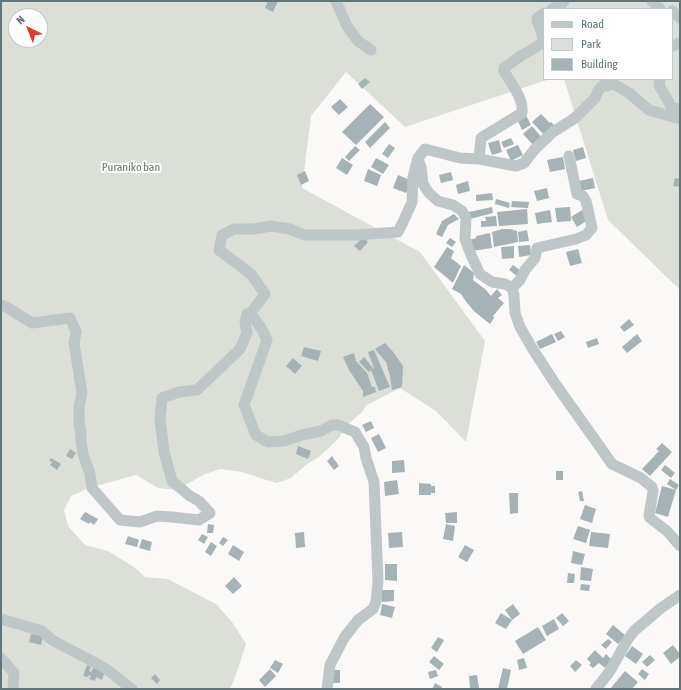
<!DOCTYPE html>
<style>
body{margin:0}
#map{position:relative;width:681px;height:690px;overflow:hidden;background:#faf9f8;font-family:"Asap Condensed",sans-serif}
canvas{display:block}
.frame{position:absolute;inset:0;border:2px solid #61767c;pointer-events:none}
.legend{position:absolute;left:543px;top:8px;width:130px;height:72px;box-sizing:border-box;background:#fff;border:1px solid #c0c8cb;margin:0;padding:5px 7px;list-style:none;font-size:12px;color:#61767c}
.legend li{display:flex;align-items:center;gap:8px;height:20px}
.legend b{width:20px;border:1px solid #c0c8cb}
.north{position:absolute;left:8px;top:8px;width:40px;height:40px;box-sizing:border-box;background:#fff;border:1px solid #c0c8cb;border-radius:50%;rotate:317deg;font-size:11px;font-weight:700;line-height:16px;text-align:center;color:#61767c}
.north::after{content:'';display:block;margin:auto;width:14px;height:18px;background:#df3833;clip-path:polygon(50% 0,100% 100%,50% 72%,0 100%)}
</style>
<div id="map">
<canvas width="681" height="690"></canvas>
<div class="frame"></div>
<ul class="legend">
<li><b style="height:5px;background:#bfc6c8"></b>Road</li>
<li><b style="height:11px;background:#dbdfd7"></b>Park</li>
<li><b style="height:11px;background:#a6b2b5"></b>Building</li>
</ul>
<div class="north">N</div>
</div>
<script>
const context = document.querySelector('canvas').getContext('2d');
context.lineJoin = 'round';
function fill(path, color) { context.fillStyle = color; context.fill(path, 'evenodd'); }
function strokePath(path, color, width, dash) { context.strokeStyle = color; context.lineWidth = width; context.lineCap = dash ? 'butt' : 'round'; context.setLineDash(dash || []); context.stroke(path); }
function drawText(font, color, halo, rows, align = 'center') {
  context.font = font + ' "Asap Condensed",sans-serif'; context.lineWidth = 4; context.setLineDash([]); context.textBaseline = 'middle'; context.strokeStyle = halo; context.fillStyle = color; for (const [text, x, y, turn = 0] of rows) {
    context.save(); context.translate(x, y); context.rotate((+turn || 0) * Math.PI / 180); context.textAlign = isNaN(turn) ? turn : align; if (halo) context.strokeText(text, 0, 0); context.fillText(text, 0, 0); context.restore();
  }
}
fill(new Path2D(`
 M1 1H679L680 2V290L608 220 564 79H672V9H544V79H550L405 127 346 72 311 116 302 188 420 252 485 341 466 442 436 411 400 388 367 405 362 412 345 427 339 438 319 457 307 464 291 478 277 483 263 479 242 472 220 469 203 475 177 490 158 488 136 475 89 488 71 496 64 510 68 526 85 545 108 551 134 567 145 577 168 579 216 604 232 622 246 644 237 672 230 689H1ZM16 16H40V40H16Z`), '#dbdfd7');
fill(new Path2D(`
 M268 1H278L273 12 265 8Z
 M365 78 370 82 362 89 358 84Z
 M340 99 348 107 339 115 331 107Z
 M370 104 384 117 356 145 342 132Z
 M541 114 550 123 551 122 556 127 545 136 532 122Z
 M526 115 531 125 522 130 517 119Z
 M385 122 390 128 370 148 365 142Z
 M532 126 543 139 534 146 523 134Z
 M511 138 514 144 504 148 501 142Z
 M499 140 502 152 492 155 488 143Z
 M389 144 395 148 388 158 382 154Z
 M518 145 523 155 511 161 506 150Z
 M355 146 360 150 349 161 345 157Z
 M583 147 586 158 576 161 573 150Z
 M563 157 565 169 550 172 547 160Z
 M342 158 353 165 347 175 336 168Z
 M376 158 389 165 383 174 371 167Z
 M368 169 381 175 377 186 364 181Z
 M305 171 309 181 301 185 297 175Z
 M451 172 453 180 441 183 439 175Z
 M398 175 412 181 406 193 393 188Z
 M593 178 595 188 581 191 579 181Z
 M675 178 680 179V187L673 186Z
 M468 181 470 191 458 194 456 185Z
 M547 188 549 198 537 201 534 191Z
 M492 193 493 200 476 201V195Z
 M496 199 510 203 509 208 495 204Z
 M512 201 529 202 528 208 511 207Z
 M492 207 493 213 470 219 469 212Z
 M570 207 571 221 557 222 555 208Z
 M527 209 528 224 499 226 497 212Z
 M550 210 552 222 537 224 535 213Z
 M582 210 588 220 577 227 571 217Z
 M454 214 459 219 448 225 442 237 436 234 442 221Z
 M496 216 497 226 481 227V221H486L485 217Z
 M502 229H510L517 231 518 242 494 247 492 232Z
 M527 230 529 241 519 242 518 232Z
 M490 233 492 248 472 251 469 240 476 238V236Z
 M363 237 368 242 360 251 354 246Z
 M450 238 456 242 452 247 446 243Z
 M530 245 531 255 519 257 518 246Z
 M514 246V258L502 259 501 247Z
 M447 247 454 251 451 258 461 266 453 283 434 267Z
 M578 249 582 263 570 266 566 252Z
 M464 265 474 273 473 280 485 289 491 296 497 289 502 295 498 298 504 303 493 316 494 318 490 324 475 312 467 303 461 294 452 289Z
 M513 265 521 271 517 276 509 270Z
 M629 319 634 325 624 332 620 327Z
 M561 331 565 337 558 341 554 334Z
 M552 334 556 342 540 349 536 342Z
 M637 334 642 341 627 353 622 347Z
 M597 338 599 344 588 348 586 342Z
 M385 343 394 353 403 366 402 387 392 390 390 376 386 362 375 349Z
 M304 347 321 351 318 361 301 356Z
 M374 350 390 387 379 391 371 370 369 372 359 362 364 357 373 368 371 370 374 368 368 352Z
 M354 353 356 361 367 373 372 387H375L376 392 363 397V391L349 370 343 357Z
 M293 358 302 366 295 374 286 366Z
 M371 421 374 428 366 432 362 425Z
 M379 434 386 448 378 452 371 438Z
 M662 443 672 452 650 476 642 469 659 451 656 449Z
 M298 446 311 451 308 459 296 454Z
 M70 449 76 453 72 459 66 456Z
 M332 456 339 466 334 470 327 461Z
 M51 458 61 464 57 470 50 465 52 462 49 461Z
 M404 460 405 472 392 473V461Z
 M665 465 675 473 671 478 661 470Z
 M556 471H563V480H556Z
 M670 479 679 485 676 490 667 484Z
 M397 480 399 494 385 496 384 482Z
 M419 483 431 484V486H435V493H431V495H419Z
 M662 486 676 490 668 517 655 513Z
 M582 491 584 501H580L578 492Z
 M509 493H518V513L510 514Z
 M585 505 596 509 592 523 580 519Z
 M85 512 98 519 94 525 90 522 89 524 80 519Z
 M457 512V523H446L445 513Z
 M208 524 214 525 213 533H207Z
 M446 524 455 526 453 541 443 539Z
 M578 526 590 530 586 543 573 539Z
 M304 532 305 547 296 548 295 533Z
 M402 532 403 547 389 548 388 533Z
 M591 532 610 534 608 548 589 546Z
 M202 534 208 537 204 544 198 540Z
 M128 536 139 540 137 547 125 544Z
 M223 537 228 540 223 546 219 543Z
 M142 539 152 542 150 551 139 548Z
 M211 542 217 546 211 556 205 552Z
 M233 545 244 552 239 561 228 554Z
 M465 545 474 550 467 562 458 557Z
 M573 551 585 554 582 565 571 563Z
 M385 564H397V581L385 580Z
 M581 567 593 569 591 581 580 580Z
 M568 573 575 574 574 583H567Z
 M234 577 242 586 233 594 225 586Z
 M581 584 590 585 589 591 580 590Z
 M381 590H394V601L382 602Z
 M382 604 395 607 392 618 380 615Z
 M513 604 520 614 512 620 506 629 495 623 501 613 512 620 505 610Z
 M562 613 569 621 563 626 556 618Z
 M554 619 559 629 547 636 542 626Z
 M613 625 626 636 618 644 606 634Z
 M538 627 546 640 523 654 515 641Z
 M31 634 43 636 41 645 29 642Z
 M438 637 444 640 437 652 431 648Z
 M608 639 612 642 606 649 601 645Z
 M673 645 680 654V657L671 664 663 653Z
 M632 646 643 654 636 664 625 656Z
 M595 650 603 658 606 654 612 660 605 668 599 663 593 668 589 665 591 663 587 659Z
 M650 655 655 660 647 667 642 662Z
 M434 656 444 664 439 670 429 662Z
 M524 658 527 668 519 670 517 660Z
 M275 660 283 664 278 673 270 668Z
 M576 660 582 665 575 672 570 666Z
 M87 665 91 667 89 671 91 672 94 666 105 671 102 680 96 677 95 681 89 679 91 676 89 675 88 677 83 676Z
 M503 668 511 670 507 689H498Z
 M270 669 276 676 265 687 259 680Z
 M642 669 649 674 645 680 638 674Z
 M333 670H340V683H333Z
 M436 670 438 676 430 679 428 672Z
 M625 671 638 682 632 689H610Z
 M155 674 160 680 157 684 151 678Z
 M477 675 479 688 470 689 469 676Z
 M435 683 442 687 441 689H432Z`), '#a6b2b5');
strokePath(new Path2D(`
 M336 1 347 26 358 41 371 50
 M652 1 660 9
 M552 9 562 4 564 1
 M672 11 680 18
 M672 46 680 43
 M660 79 659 85 672 108 680 109
 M418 159 421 167 423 184 429 193 438 201 453 205 462 211 466 218 465 239 471 255 480 274 492 282 505 284 512 288 514 295 515 313 520 327 532 348 554 382 612 464 641 478 652 487 653 491 649 516 650 518 667 531 680 546
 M479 159 481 138 507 122 522 113C524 98 511 84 504 71V68L519 57 536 47 542 43 543 39 541 31 537 21V18L544 13
 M512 288 520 280 525 270 535 258 537 248 576 239 586 235 592 228 586 201 583 196 577 194 569 156
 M1 305 5 306 32 323 70 318 76 332 74 343 82 393 79 407V422L81 434V441L83 454 90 474 92 488 120 520 140 522 157 516 172 517 199 520 210 513 199 501 190 496 172 481 164 452 160 419 162 398 179 392 197 390 240 349 247 333 245 322 247 314H250
 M1 619 42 631 52 640 105 668 132 689
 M1 658 14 673 13 689
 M327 689 330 665 344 638 358 620 373 609 376 602 378 581 374 482 366 458 364 447 355 432 338 425H332L321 431 302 435 284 441 268 442 256 435 244 405 267 340C263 330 258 322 250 314L265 294 251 274 219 250 222 235 234 229H254L271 226 290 229 304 235H356L398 232 404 220 412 202 413 177 418 158 425 149 460 158 479 159 516 166 524 163 535 149 553 132 575 118 595 98 598 91 603 85 607 86 614 84 629 93 649 110 680 119
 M596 689 610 671 628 639 634 631 661 608 680 595`), '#bfc6c8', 11);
drawText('12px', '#6d7a65', '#fff', [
 ["Puraniko ban",131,167]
]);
</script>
